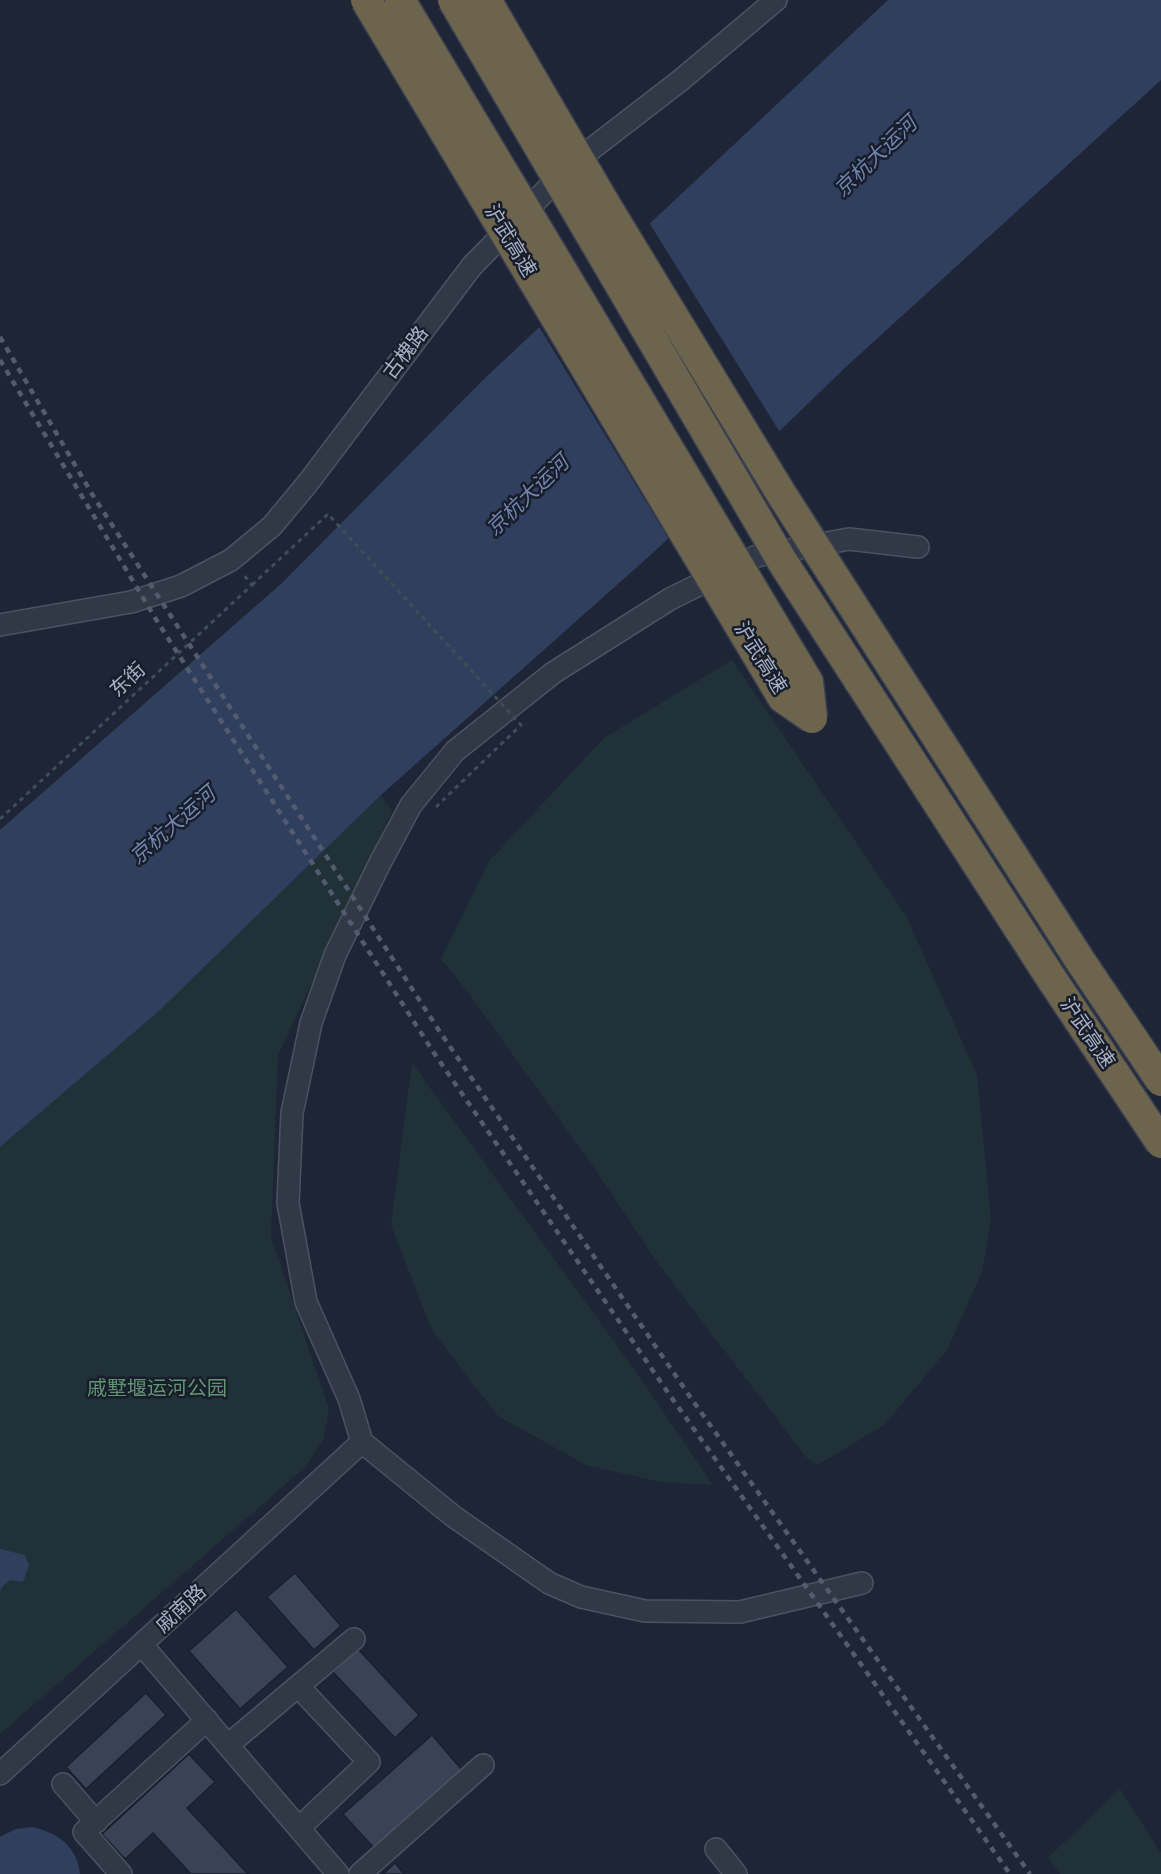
<!DOCTYPE html>
<meta charset="utf-8">
<style>
body{margin:0}
canvas{display:block;background:#1e2536}
</style>
<canvas width="1161" height="1874"></canvas>
<script>
const context = document.querySelector('canvas').getContext('2d');
context.lineJoin = 'round';
function fill(path, color) { context.fillStyle = color; context.fill(path, 'evenodd'); }
function strokePath(path, color, width, dash) { context.strokeStyle = color; context.lineWidth = width; context.lineCap = dash ? 'butt' : 'round'; context.setLineDash(dash || []); context.stroke(path); }
function drawText(font, color, halo, rows, align = 'center') {
  context.font = font + ' Inter,"Noto Sans SC",sans-serif'; context.lineWidth = 5; context.setLineDash([]); context.textBaseline = 'middle'; context.strokeStyle = halo; context.fillStyle = color; for (const [text, x, y, turn = 0] of rows) {
    context.save(); context.translate(x, y); context.rotate((+turn || 0) * Math.PI / 180); context.textAlign = isNaN(turn) ? turn : align; if (halo) context.strokeText(text, 0, 0); context.fillText(text, 0, 0); context.restore();
  }
}
fill(new Path2D(`
 M732 660 906 916 977 1075 991 1220 982 1272 947 1350 884 1425 818 1465 806 1457 659 1265 595 1169 470 995 441 959 490 860 604 738Z
 M381 795 392 811 278 1055 271 1237 329 1409 323 1440 304 1468 0 1734V1147L159 1011Z
 M412 1063 636 1372 713 1485 661 1482 586 1465 498 1416 432 1330 391 1225Z
 M1120 1789 1161 1853V1874H1060L1048 1858Z`), '#203237');
fill(new Path2D(`
 M888 0H1161V80L848 365 656 550 381 795 159 1011 0 1147V830L282 583 483 380Z
 M0 1549 25 1555 29 1565 23 1582 10 1580 1 1588 0 1594Z
 M32 1827C58 1833 77 1846 80 1874H0V1837L16 1829Z`), '#303f5e');
fill(new Path2D(`
 M648 221 781 434 670 541 538 325Z`), '#1e2536');
const building = new Path2D(`
 M295 1573 341 1626 314 1650 267 1597Z
 M236 1609 288 1667 240 1709 189 1651Z
 M358 1649 419 1715 395 1738 333 1672Z
 M146 1693 166 1715 86 1789 66 1767Z
 M432 1735 462 1770 374 1848 343 1814Z
 M189 1754 215 1782 187 1808 248 1874H191L153 1833 125 1859 102 1834Z
 M395 1863 404 1874H383Z`);
fill(building, '#394357');
strokePath(building, '#191f2d', 1.5);
const minor = new Path2D(`
 M0 625 131 602 181 586 231 560 272 526 307 484 472 266 572 164 681 80 776 0
 M862 1583 740 1612 645 1611 581 1597 549 1583 453 1516 362 1442 349 1399 306 1302 288 1203 292 1113 311 1023 335 955 380 863 411 805 455 751 553 673 670 599 757 556 849 539 918 547
 M142 1645 338 1874
 M298 1686 369 1762 299 1828
 M228 1745 354 1639
 M0 1774 362 1442
 M63 1784 96 1822
 M716 1849 736 1874
 M121 1874 84 1832 207 1720
 M360 1874 483 1765`);
strokePath(minor, '#4c5262', 24);
strokePath(new Path2D(`
 M436 807 443 800
 M0 819 252 585 243 574`), '#3d4f54', 3, [4.5, 4.5]);
strokePath(minor, '#313846', 21);
strokePath(new Path2D(`
 M0 337 92 494 440 1032 693 1401 1030 1874
 M0 360 157 621 434 1053 669 1394 1010 1874`), '#535b6e', 4.5, [6, 6]);
const highwayBridge = new Path2D(`
 M366 0 783 698 812 718
 M400 0 808 682 812 718
 M453 0 782 561 1049 975 1161 1143
 M486 0 605 204 782 495 1079 959 1161 1081`);
strokePath(highwayBridge, '#393f4e', 33, []);
strokePath(new Path2D(`
 M252 585 328 514 521 725 443 800`), '#3d4f54', 3, [4.5, 4.5]);
strokePath(highwayBridge, '#6d644e', 30);
drawText('20px', '#abb1c4', '#171d2a', [
 ["沪武高速",510,241,59],
 ["古槐路",406,353,-53],
 ["沪武高速",760,658,58],
 ["东街",128,680,-43],
 ["沪武高速",1087,1033,56],
 ["戚南路",181,1609,-43]
]);
drawText('20px', '#629473', '#171d2a', [
 ["戚墅堰运河公园",157,1389]
]);
drawText('italic 21px', '#7185ae', '#171d2a', [
 ["京杭大运河",876,157,-44],
 ["京杭大运河",528,496,-44],
 ["京杭大运河",173,826,-41]
]);
</script>
